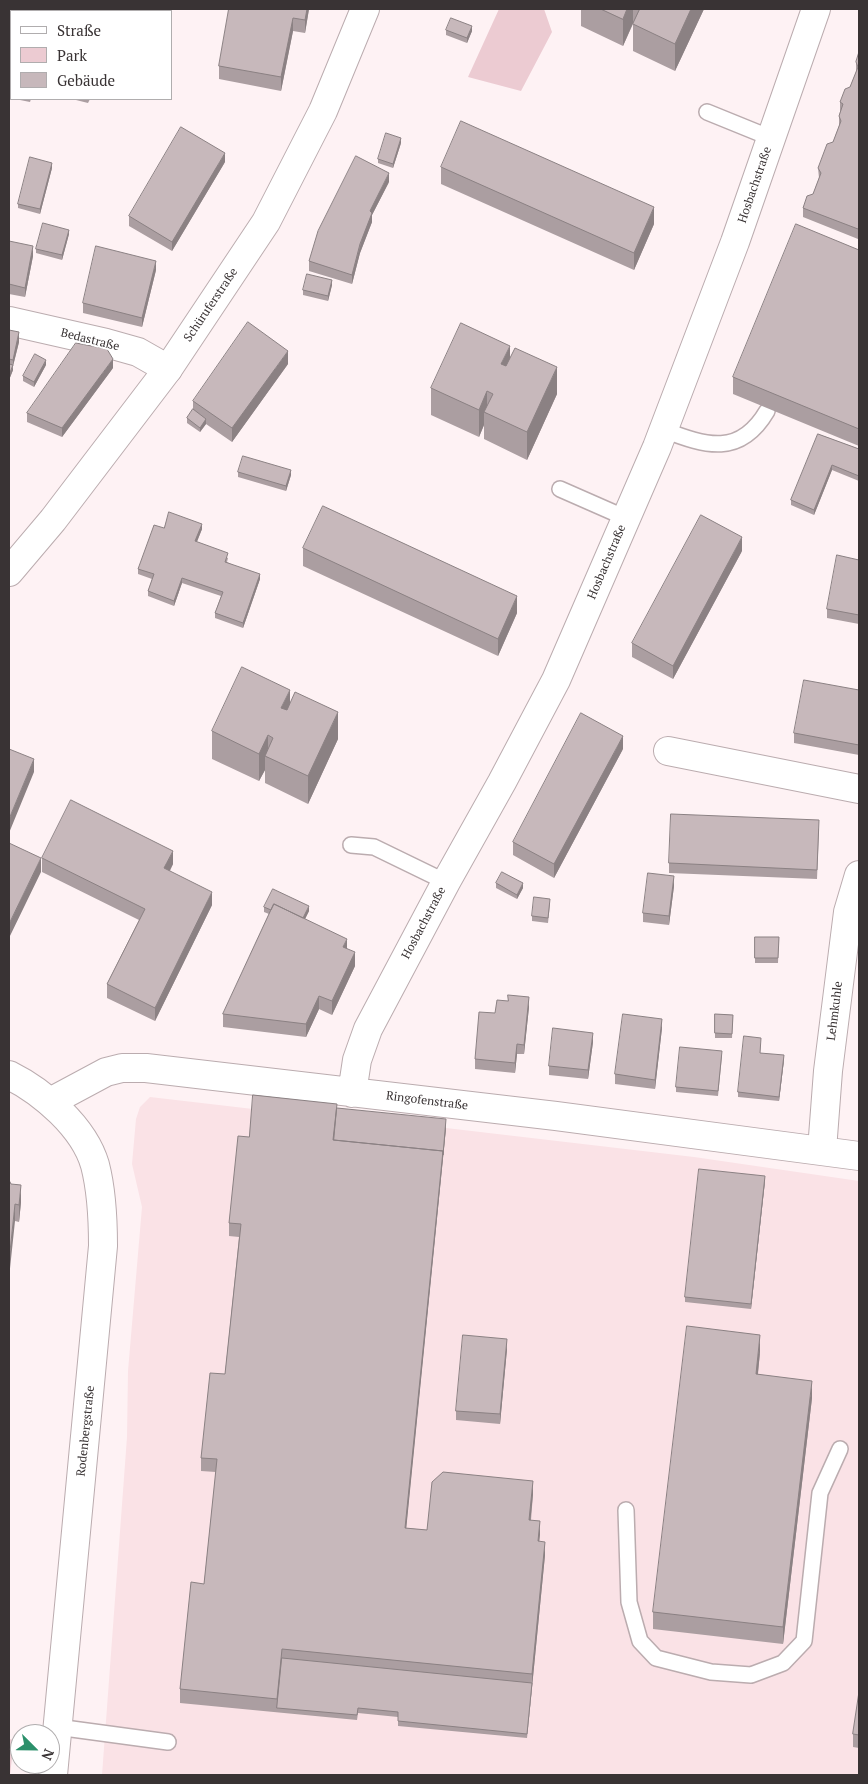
<!DOCTYPE html>
<meta charset="utf-8">
<style>
body{margin:0}
#map{position:relative;width:868px;height:1784px;overflow:hidden;background:#fef2f4;font-family:"PT Serif",serif}
canvas{display:block}
.frame{position:absolute;inset:0;border:10px solid #393334;pointer-events:none}
.legend{position:absolute;left:10px;top:10px;width:162px;height:90px;box-sizing:border-box;background:#fff;border:1px solid #b0adae;margin:0;padding:6px 9px;list-style:none;font-size:15px;color:#393334}
.legend li{display:flex;align-items:center;gap:10px;height:25px}
.legend b{width:25px;border:1px solid #b0adae}
.north{position:absolute;left:10px;top:1724px;width:50px;height:50px;box-sizing:border-box;background:#fff;border:1px solid #b0adae;border-radius:50%;rotate:113deg;font-size:14px;font-weight:700;line-height:20px;text-align:center;color:#393334}
.north::after{content:'';display:block;margin:auto;width:18px;height:22px;background:#2c906b;clip-path:polygon(50% 0,100% 100%,50% 72%,0 100%)}
</style>
<div id="map">
<canvas width="868" height="1784"></canvas>
<div class="frame"></div>
<ul class="legend">
<li><b style="height:6px;background:#fff"></b>Straße</li>
<li><b style="height:14px;background:#eccbd2"></b>Park</li>
<li><b style="height:14px;background:#c7b8bb"></b>Gebäude</li>
</ul>
<div class="north">N</div>
</div>
<script>
const context = document.querySelector('canvas').getContext('2d');
context.lineJoin = 'round';
function fill(path, color) { context.fillStyle = color; context.fill(path, 'evenodd'); }
function strokePath(path, color, width, dash) { context.strokeStyle = color; context.lineWidth = width; context.lineCap = dash ? 'butt' : 'round'; context.setLineDash(dash || []); context.stroke(path); }
function drawText(font, color, halo, rows, align = 'center') {
  context.font = font + ' "PT Serif",serif'; context.lineWidth = 4; context.setLineDash([]); context.textBaseline = 'middle'; context.strokeStyle = halo; context.fillStyle = color; for (const [text, x, y, turn = 0] of rows) {
    context.save(); context.translate(x, y); context.rotate((+turn || 0) * Math.PI / 180); context.textAlign = isNaN(turn) ? turn : align; if (halo) context.strokeText(text, 0, 0); context.fillText(text, 0, 0); context.restore();
  }
}
fill(new Path2D(`
 M150 1097 253 1109 446 1128 694 1157 859 1181V1775H102L127 1437 128 1371 142 1207 132 1164 136 1119 140 1107Z`), '#fae2e6');
fill(new Path2D(`
 M499 9H544L552 32 521 91 468 77Z
 M9 1739 14 1740 10 1775H9Z`), '#eccbd2');
const service = new Path2D(`
 M707 112 771 138
 M664 430C706 446 740 457 767 411
 M560 489 626 518
 M351 845 374 847 446 882
 M626 1510 629 1602 640 1641 656 1658 711 1672 751 1675 783 1663 804 1641 820 1493 840 1449
 M57 1727 168 1742`);
const minor = new Path2D(`
 M9 321 106 343 138 352 168 369
 M668 751 859 789
 M352 1093 357 1060 368 1029 446 882 502 782 556 680 657 447 735 242 816 9
 M50 1102 106 1072 122 1068H146L556 1116 859 1156
 M822 1150 828 1071 848 912 859 875`);
const secondary = new Path2D(`
 M9 572 53 520 168 369 266 222 323 111 365 9
 M9 1075C43 1092 84 1127 95 1165 102 1192 103 1218 103 1246L53 1775`);
strokePath(service, '#bbacaf', 18);
strokePath(minor, '#bbacaf', 30);
strokePath(secondary, '#bbacaf', 30);
strokePath(service, '#fff', 15);
strokePath(minor, '#fff', 28);
strokePath(secondary, '#fff', 28);
fill(new Path2D(`
 M229 9H309L305 33 293 31 281 91 219 79V66Z
 M581 9H704L675 71 633 51V24L623 46 581 26Z
 M446 30 472 31 467 43 446 35Z
 M859 52V237L858 239 803 217V208L813 194 819 178 818 168 833 142 839 126V116L840 112V102L850 87 856 72V62Z
 M9 80 11 81V98L9 97Z
 M15 99H31L30 102Z
 M72 99H90L88 103Z
 M401 143 393 168 378 163V159Z
 M225 162 172 251 129 226V216Z
 M441 167 654 224 634 270 441 184Z
 M52 168 40 214 18 208V204Z
 M389 182 372 215V222L360 253 352 284 309 271V261Z
 M69 234 62 260 36 253V249Z
 M9 241 33 256 25 297 9 294Z
 M859 250V446L733 394V377Z
 M156 270 142 327 83 313V303Z
 M332 285 328 301 303 295V290Z
 M9 330 19 342 13 366V370L9 380Z
 M510 359 557 394 527 460 484 439V425L479 437 431 415V388Z
 M288 364 232 442 206 424 200 432 187 423V418L193 409V401Z
 M46 365 34 387 23 381V376Z
 M113 368 62 437 27 422V413Z
 M818 434 859 449V481L832 470 814 515 791 505V500Z
 M238 472 291 475 286 491 238 477Z
 M164 528 202 529 197 542 228 558 227 562 260 579 243 628 215 618V613L221 596 182 583 174 606 148 596V591L152 579 138 574V569Z
 M303 548 517 613 498 656 303 566Z
 M742 551 673 679 632 657V643Z
 M859 560V624L827 618V609Z
 M859 690V755L794 743V733Z
 M290 703 338 739 308 804 265 783V770L259 781 212 759V731Z
 M623 749 554 878 513 855V842Z
 M819 829 817 879 669 873V863Z
 M42 858 173 864 170 871 212 905 155 1021 107 998V984L139 920 42 872Z
 M496 883 523 888 517 899 496 888Z
 M674 886 669 925 643 922V913Z
 M550 904 548 923 532 921V916Z
 M264 907 309 911 305 919 347 948 355 966 332 1015 319 1009 306 1037 223 1027V1014L269 914 264 912Z
 M755 937H779L778 963H755Z
 M529 1007 524 1054H517L515 1073 475 1069V1059L495 1013Z
 M715 1014 733 1015 732 1038H715Z
 M662 1028 655 1089 615 1084V1074Z
 M593 1042 588 1079 549 1075V1066Z
 M761 1043 760 1053 784 1060 779 1101 738 1097V1092Z
 M722 1056 718 1096 676 1092V1087Z
 M337 1108 446 1128 406 1528 427 1530 533 1494 531 1520 540 1534 539 1541 545 1555 527 1738 398 1726V1717L358 1713 357 1720 180 1703V1689L204 1584 216 1472 201 1471V1458L225 1374 239 1237 229 1236V1223L249 1137Z
 M9 1180 21 1202 19 1222 15 1221Z
 M765 1181 751 1309 685 1302V1297Z
 M507 1349 500 1424 456 1420V1411Z
 M760 1352 758 1374 812 1398 783 1644 653 1629V1612Z
 M859 1692V1748L853 1747V1734Z`), '#ab9ea1');
fill(new Path2D(`
 M307 9H309L305 33V20Z
 M627 9H633V23L623 46V19Z
 M691 9H704L675 71V44Z
 M293 18V31L281 91V77Z
 M472 26V31L467 43V38Z
 M401 138V143L393 168V164Z
 M225 153V162L172 251V242Z
 M52 163V168L40 214V209Z
 M389 173V182L372 215V222L360 253 352 284V275L370 211Z
 M654 207V224L634 270V253Z
 M69 230V234L62 260V255Z
 M33 246V256L25 297V288Z
 M156 261V270L142 327V318Z
 M332 280V285L328 301V296Z
 M19 332V342L13 366V370L9 380V375L13 367V360Z
 M510 346V373L501 364Z
 M288 351V364L232 442V428Z
 M113 359V368L62 437V428Z
 M46 360V365L34 387V382Z
 M557 367V394L527 460V432Z
 M487 391V414L484 412V425L479 437V410Z
 M206 419V424L200 432V428Z
 M832 465V470L814 515V510Z
 M291 470V475L286 491V486Z
 M202 524V529L195 546V541Z
 M742 537V551L673 679V666Z
 M260 574V579L243 628V623Z
 M182 578V583L174 606V601Z
 M517 596V613L498 656V639Z
 M290 690V717L281 708Z
 M338 712V739L308 804V776Z
 M268 735V758L265 756V770L259 781V754Z
 M623 736V749L554 878V864Z
 M34 759V772L9 833V819Z
 M173 851V864L164 881V868Z
 M41 858V872L9 938V924Z
 M674 876V886L669 925V916Z
 M523 883V888L517 899V895Z
 M212 892V905L155 1021V1008Z
 M309 906V911L300 929V924Z
 M347 939V952L343 947Z
 M355 952V966L332 1015V1001Z
 M319 996V1009L306 1037V1024Z
 M529 997V1007L524 1054V1045Z
 M662 1019V1028L655 1089V1080Z
 M593 1033V1042L588 1079V1070Z
 M517 1044V1054L515 1073V1063Z
 M784 1055V1060L779 1101V1097Z
 M446 1119V1128L405 1541V1528Z
 M765 1176V1181L751 1309V1304Z
 M21 1185V1202L19 1222V1205Z
 M15 1204V1221L9 1278V1261Z
 M760 1335V1352L756 1391V1374Z
 M507 1339V1349L500 1424V1414Z
 M812 1381V1398L783 1644V1627Z
 M533 1481V1494L529 1534V1520Z
 M540 1521V1534L538 1554V1541Z
 M545 1542V1555L527 1738 532 1683V1674Z`), '#8b8183');
const building = new Path2D(`
 M67 9H113L112 11H67Z
 M113 9H163L162 11H112Z
 M229 9H307L305 20 293 18 281 77 219 66Z
 M601 9H627L623 19Z
 M640 9H691L675 44 633 24Z
 M451 18 472 26 467 38 446 30Z
 M859 52V227L858 229 803 208 807 196 813 194 821 173 818 168 827 144 833 142 841 121 839 116 843 104 840 102 845 89 850 87 858 67 856 62Z
 M9 80 11 81V93L9 92Z
 M461 121 654 207 634 253 441 167Z
 M181 127 225 153 172 242 129 216Z
 M386 133 401 138 393 164 378 159Z
 M356 156 389 173 370 211 372 213 360 244 352 275 309 261 318 231Z
 M30 157 52 163 40 209 18 204Z
 M43 223 69 230 62 255 36 249Z
 M796 224 859 250V429L733 377Z
 M9 241 33 246 25 288 9 284Z
 M96 246 156 261 142 318 83 303Z
 M307 274 332 280 328 296 303 290Z
 M248 322 288 351 232 428 193 401Z
 M461 323 510 346 501 364 506 366 515 348 557 367 527 432 484 412 493 394 487 391 479 410 431 388Z
 M9 330 19 332 13 360 9 359Z
 M76 343 107 349 113 359 62 428 27 413Z
 M35 354 46 360 34 382 23 376Z
 M9 364 13 365 9 375Z
 M193 409 206 419 200 428 187 418Z
 M818 434 859 449V476L832 465 814 510 791 500Z
 M243 456 291 470 286 486 238 472Z
 M323 506 517 596 498 639 303 548Z
 M169 512 202 524 195 541 228 553 225 562 260 574 243 623 215 613 223 592 182 578 174 601 148 591 154 574 138 569 154 525 164 528Z
 M701 515 742 537 673 666 632 643Z
 M837 555 859 560V615L827 609Z
 M242 667 290 690 281 708 287 710 295 692 338 712 308 776 265 756 273 738 268 735 259 754 212 731Z
 M804 680 859 690V745L794 733Z
 M581 713 623 736 554 864 513 842Z
 M9 749 34 759 9 819Z
 M71 800 173 851 164 868 212 892 155 1008 107 984 145 909 42 858Z
 M671 814 819 820 817 870 669 863Z
 M9 843 41 858 9 924Z
 M502 872 523 883 517 895 496 883Z
 M648 873 674 876 669 916 643 913Z
 M273 889 309 906 303 918 274 904 271 910 264 907Z
 M534 897 550 899 548 918 532 916Z
 M274 904 347 939 343 947 355 952 332 1001 319 996 306 1024 223 1014Z
 M755 937H779L778 958H755Z
 M508 995 529 997 524 1045 517 1044 515 1063 475 1059 479 1012 495 1013 497 1000 508 1001Z
 M623 1014 662 1019 655 1080 615 1074Z
 M715 1014 733 1015 732 1034 715 1033Z
 M553 1028 593 1033 588 1070 549 1066Z
 M744 1036 761 1038 760 1053 784 1055 779 1097 738 1092Z
 M680 1047 722 1051 718 1091 676 1087Z
 M253 1095 337 1104 333 1140 443 1151 405 1528 427 1530 432 1482 443 1472 533 1481 529 1520 540 1521 538 1541 545 1542 532 1674 282 1649 277 1699 180 1689 191 1582 204 1584 217 1459 201 1458 210 1373 225 1374 241 1224 229 1223 238 1136 249 1137Z
 M337 1108 446 1119 443 1155V1151L334 1140Z
 M699 1169 765 1176 751 1304 685 1297Z
 M9 1180 11 1184 21 1185 19 1205 15 1204 9 1261Z
 M687 1326 760 1335 756 1374 812 1381 783 1627 653 1612Z
 M463 1335 507 1339 500 1414 456 1411Z
 M282 1658 532 1683 527 1734 398 1721V1712L358 1708 357 1715 277 1708Z
 M859 1692V1735L853 1734Z`);
fill(building, '#c7b8bb');
strokePath(building, '#8b8183', 1);
drawText('12px', '#393334', '#fff', [
 ["Hosbachstraße",755,185,-71],
 ["Schüruferstraße",211,305,-56],
 ["Bedastraße",90,340,14],
 ["Hosbachstraße",607,562,-67],
 ["Hosbachstraße",424,923,-62],
 ["Lehmkuhle",835,1011,-83],
 ["Ringofenstraße",427,1101,7],
 ["Rodenbergstraße",86,1431,-84]
]);
</script>
